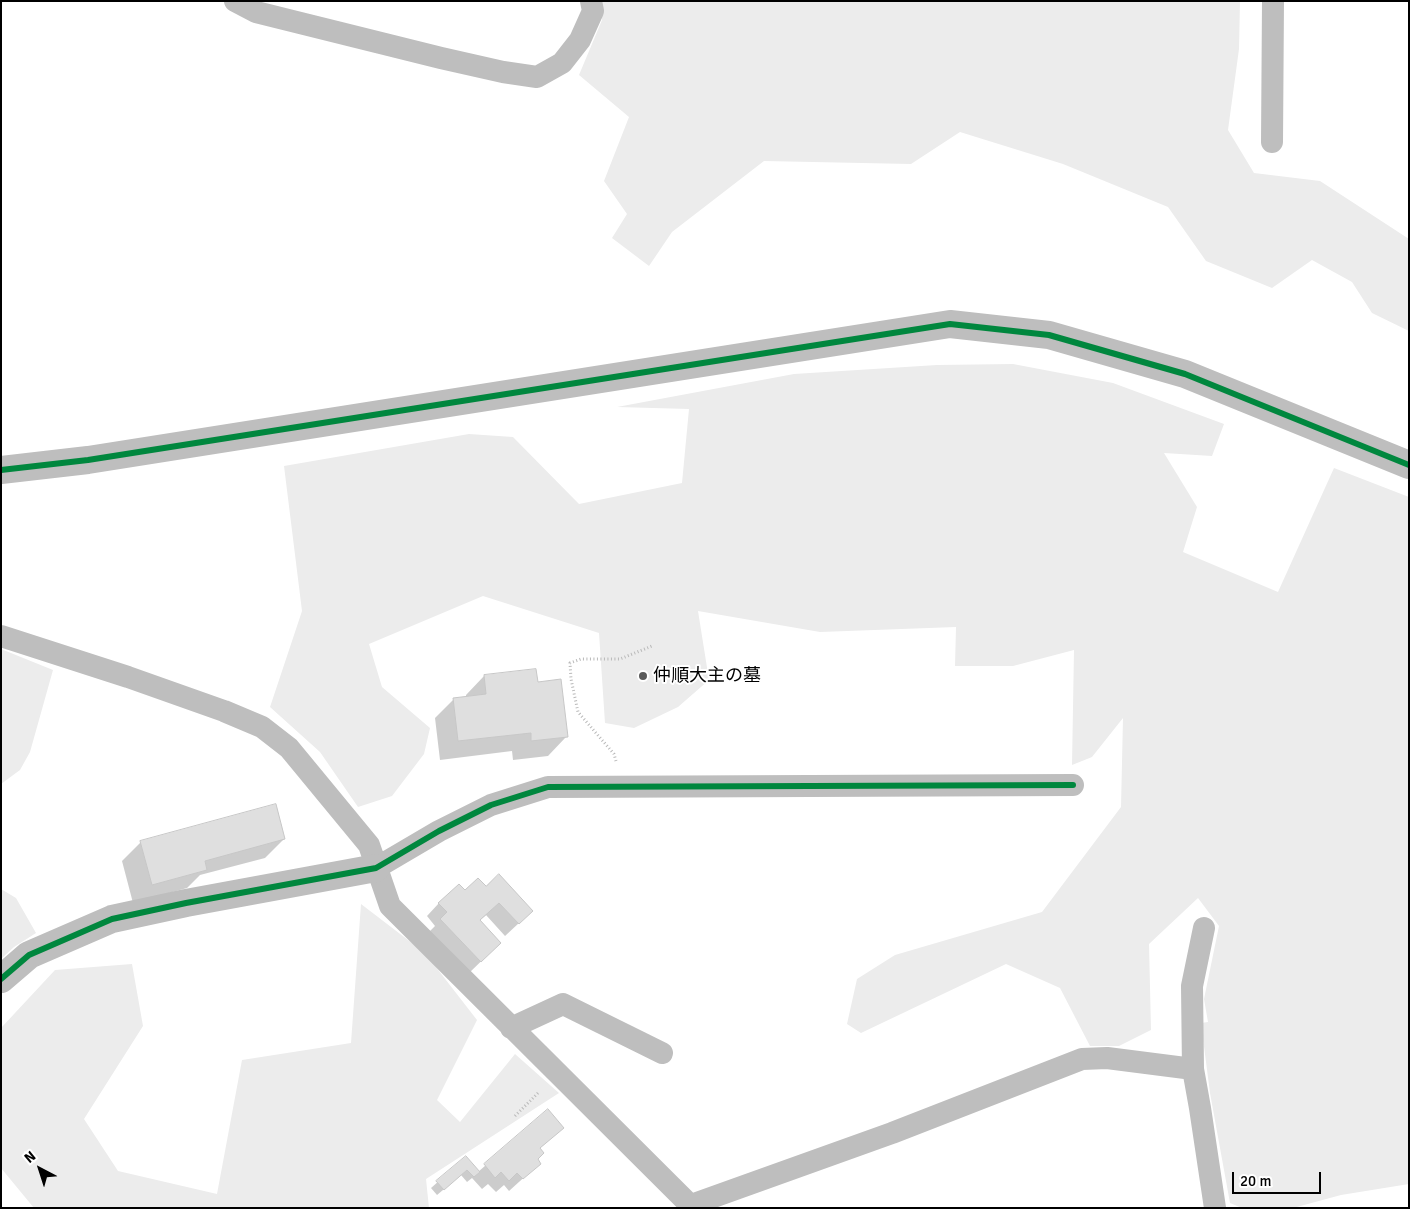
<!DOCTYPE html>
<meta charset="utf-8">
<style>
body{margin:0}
#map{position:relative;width:1410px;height:1209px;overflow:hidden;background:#fff;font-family:Signika,sans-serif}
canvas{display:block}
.frame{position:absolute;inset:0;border:2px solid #000;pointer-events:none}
.north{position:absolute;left:15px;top:1144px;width:50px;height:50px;-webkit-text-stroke:4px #fff;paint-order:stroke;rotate:320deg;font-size:14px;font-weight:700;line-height:20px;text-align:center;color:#000}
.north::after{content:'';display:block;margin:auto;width:18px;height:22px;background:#000;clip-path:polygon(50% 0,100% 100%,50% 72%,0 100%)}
.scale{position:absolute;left:1232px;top:1172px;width:89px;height:22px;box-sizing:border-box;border:2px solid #000;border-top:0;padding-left:6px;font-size:15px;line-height:18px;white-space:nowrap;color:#000;-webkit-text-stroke:4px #fff;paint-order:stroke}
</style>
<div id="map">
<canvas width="1410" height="1209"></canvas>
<div class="frame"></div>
<div class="north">N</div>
<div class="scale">20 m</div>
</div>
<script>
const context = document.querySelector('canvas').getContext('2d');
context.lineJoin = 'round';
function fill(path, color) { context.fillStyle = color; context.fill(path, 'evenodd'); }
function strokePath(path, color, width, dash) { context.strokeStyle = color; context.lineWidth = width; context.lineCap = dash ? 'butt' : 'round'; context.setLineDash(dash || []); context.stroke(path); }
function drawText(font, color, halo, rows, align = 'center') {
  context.font = font + ' Signika,"Noto Sans JP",sans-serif'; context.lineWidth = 4; context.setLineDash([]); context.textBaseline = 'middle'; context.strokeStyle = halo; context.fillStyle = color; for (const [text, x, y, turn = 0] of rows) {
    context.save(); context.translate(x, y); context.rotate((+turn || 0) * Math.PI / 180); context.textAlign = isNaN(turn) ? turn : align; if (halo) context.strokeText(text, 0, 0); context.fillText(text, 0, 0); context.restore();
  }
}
fill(new Path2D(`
 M598 1H1240L1239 49 1228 130 1254 173 1320 181 1409 239V331L1372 313 1352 282 1312 260 1272 288 1206 261 1168 207 1063 164 960 132 911 164 764 161 672 232 649 266 612 238 627 214 604 181 629 117 579 75 602 20Z
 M1013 364 1113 383 1224 424 1212 456 1164 453 1197 507 1183 552 1278 592 1334 468 1409 497V1184L1341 1195 1293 1208H1242L1230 1203 1210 1093 1201 1023 1208 1022 1204 999 1219 926 1198 898 1149 944 1151 1030 1119 1046H1090L1060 988 1006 964 861 1033 847 1024 857 979 895 955 1042 912 1121 807 1123 718 1092 757 1072 765 1074 650 1013 666H955L956 627 820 632 698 611 709 680 678 707 634 728 605 723 599 633 483 596 369 644 382 687 430 728 424 754 392 796 358 807 320 752 270 707 302 611 284 466 469 434 513 437 579 504 682 483 689 409 617 407 794 374 937 365Z
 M1 649 53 670 30 752 20 770 1 784Z
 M1 889 16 898 36 933 14 947 1 959Z
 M361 904 425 953 477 1020 437 1100 460 1122 515 1054 559 1093 426 1179 429 1208H34L1 1168V1028L55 970 132 964 143 1026 84 1119 118 1171 217 1194 242 1060 351 1043Z`), '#ececec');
fill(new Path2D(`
 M484 676 536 683 566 737 548 756 513 760 512 751 440 760 435 718 454 699 466 697V695Z
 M284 839 265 858 200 875 187 888 133 903 122 861 141 842Z
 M478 880 519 923 505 936 486 915 479 921 500 943 468 974 429 932 435 926 427 916 439 903 465 892Z
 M548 1111 562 1128 539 1149 537 1160 540 1163 509 1191 504 1185 496 1192 488 1184 482 1189 472 1178 467 1182 461 1175 437 1195 431 1188 466 1157 478 1172Z`), '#0003');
const building = new Path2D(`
 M536 669 538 682 561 679 568 737 531 741V733L458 741 453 698 486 694 484 675Z
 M276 804 285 839 205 861 207 870 152 885 140 841Z
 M499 874 533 911 519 924 499 903 480 920 501 943 481 962 440 919 447 912 438 903 459 884 465 890 478 878 486 886Z
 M548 1109 564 1128 540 1148 544 1153 538 1159 541 1164 523 1179 517 1173 509 1181 501 1172 495 1178 484 1164Z
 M466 1156 480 1172 474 1177 467 1170 444 1190 436 1181Z`);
fill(building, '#dfdfdf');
strokePath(building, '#c7c7c7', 1);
strokePath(new Path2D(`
 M616 761 614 754 578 712 571 679 570 663 581 659H620L652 646
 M515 1116 539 1092`), '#b9b9b9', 3, [1, 2.5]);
strokePath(new Path2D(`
 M235 1 256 12 441 58 503 72 537 77 562 63 580 40 593 11 591 1
 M1272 142 1273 1
 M1 636 128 677 224 711 262 727 289 748 369 845 390 906 693 1208
 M376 868 439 831 491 805 548 787 1073 785
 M511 1028 563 1004 662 1053
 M1193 1069 1192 986 1204 928
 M691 1205 892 1133 1082 1059 1107 1058 1193 1069 1200 1108 1215 1208`), '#bebebe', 22);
strokePath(new Path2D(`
 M1 470 88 460 950 324 1049 335 1185 374 1409 465
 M1 979 29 955 112 919 186 903 376 868`), '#bebebe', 28);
strokePath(new Path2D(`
 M1 470 88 460 950 324 1049 335 1185 374 1409 465
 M1 979 29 955 112 919 186 903 376 868 439 831 491 805 548 787 1073 785`), '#00873e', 6);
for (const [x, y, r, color] of [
 [643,676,5,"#595959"]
]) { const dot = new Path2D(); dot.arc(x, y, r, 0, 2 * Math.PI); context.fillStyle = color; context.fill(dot); strokePath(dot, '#fff', 2); }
drawText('18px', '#000', '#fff', [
 ["仲順大主の墓",653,676]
], 'left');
</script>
